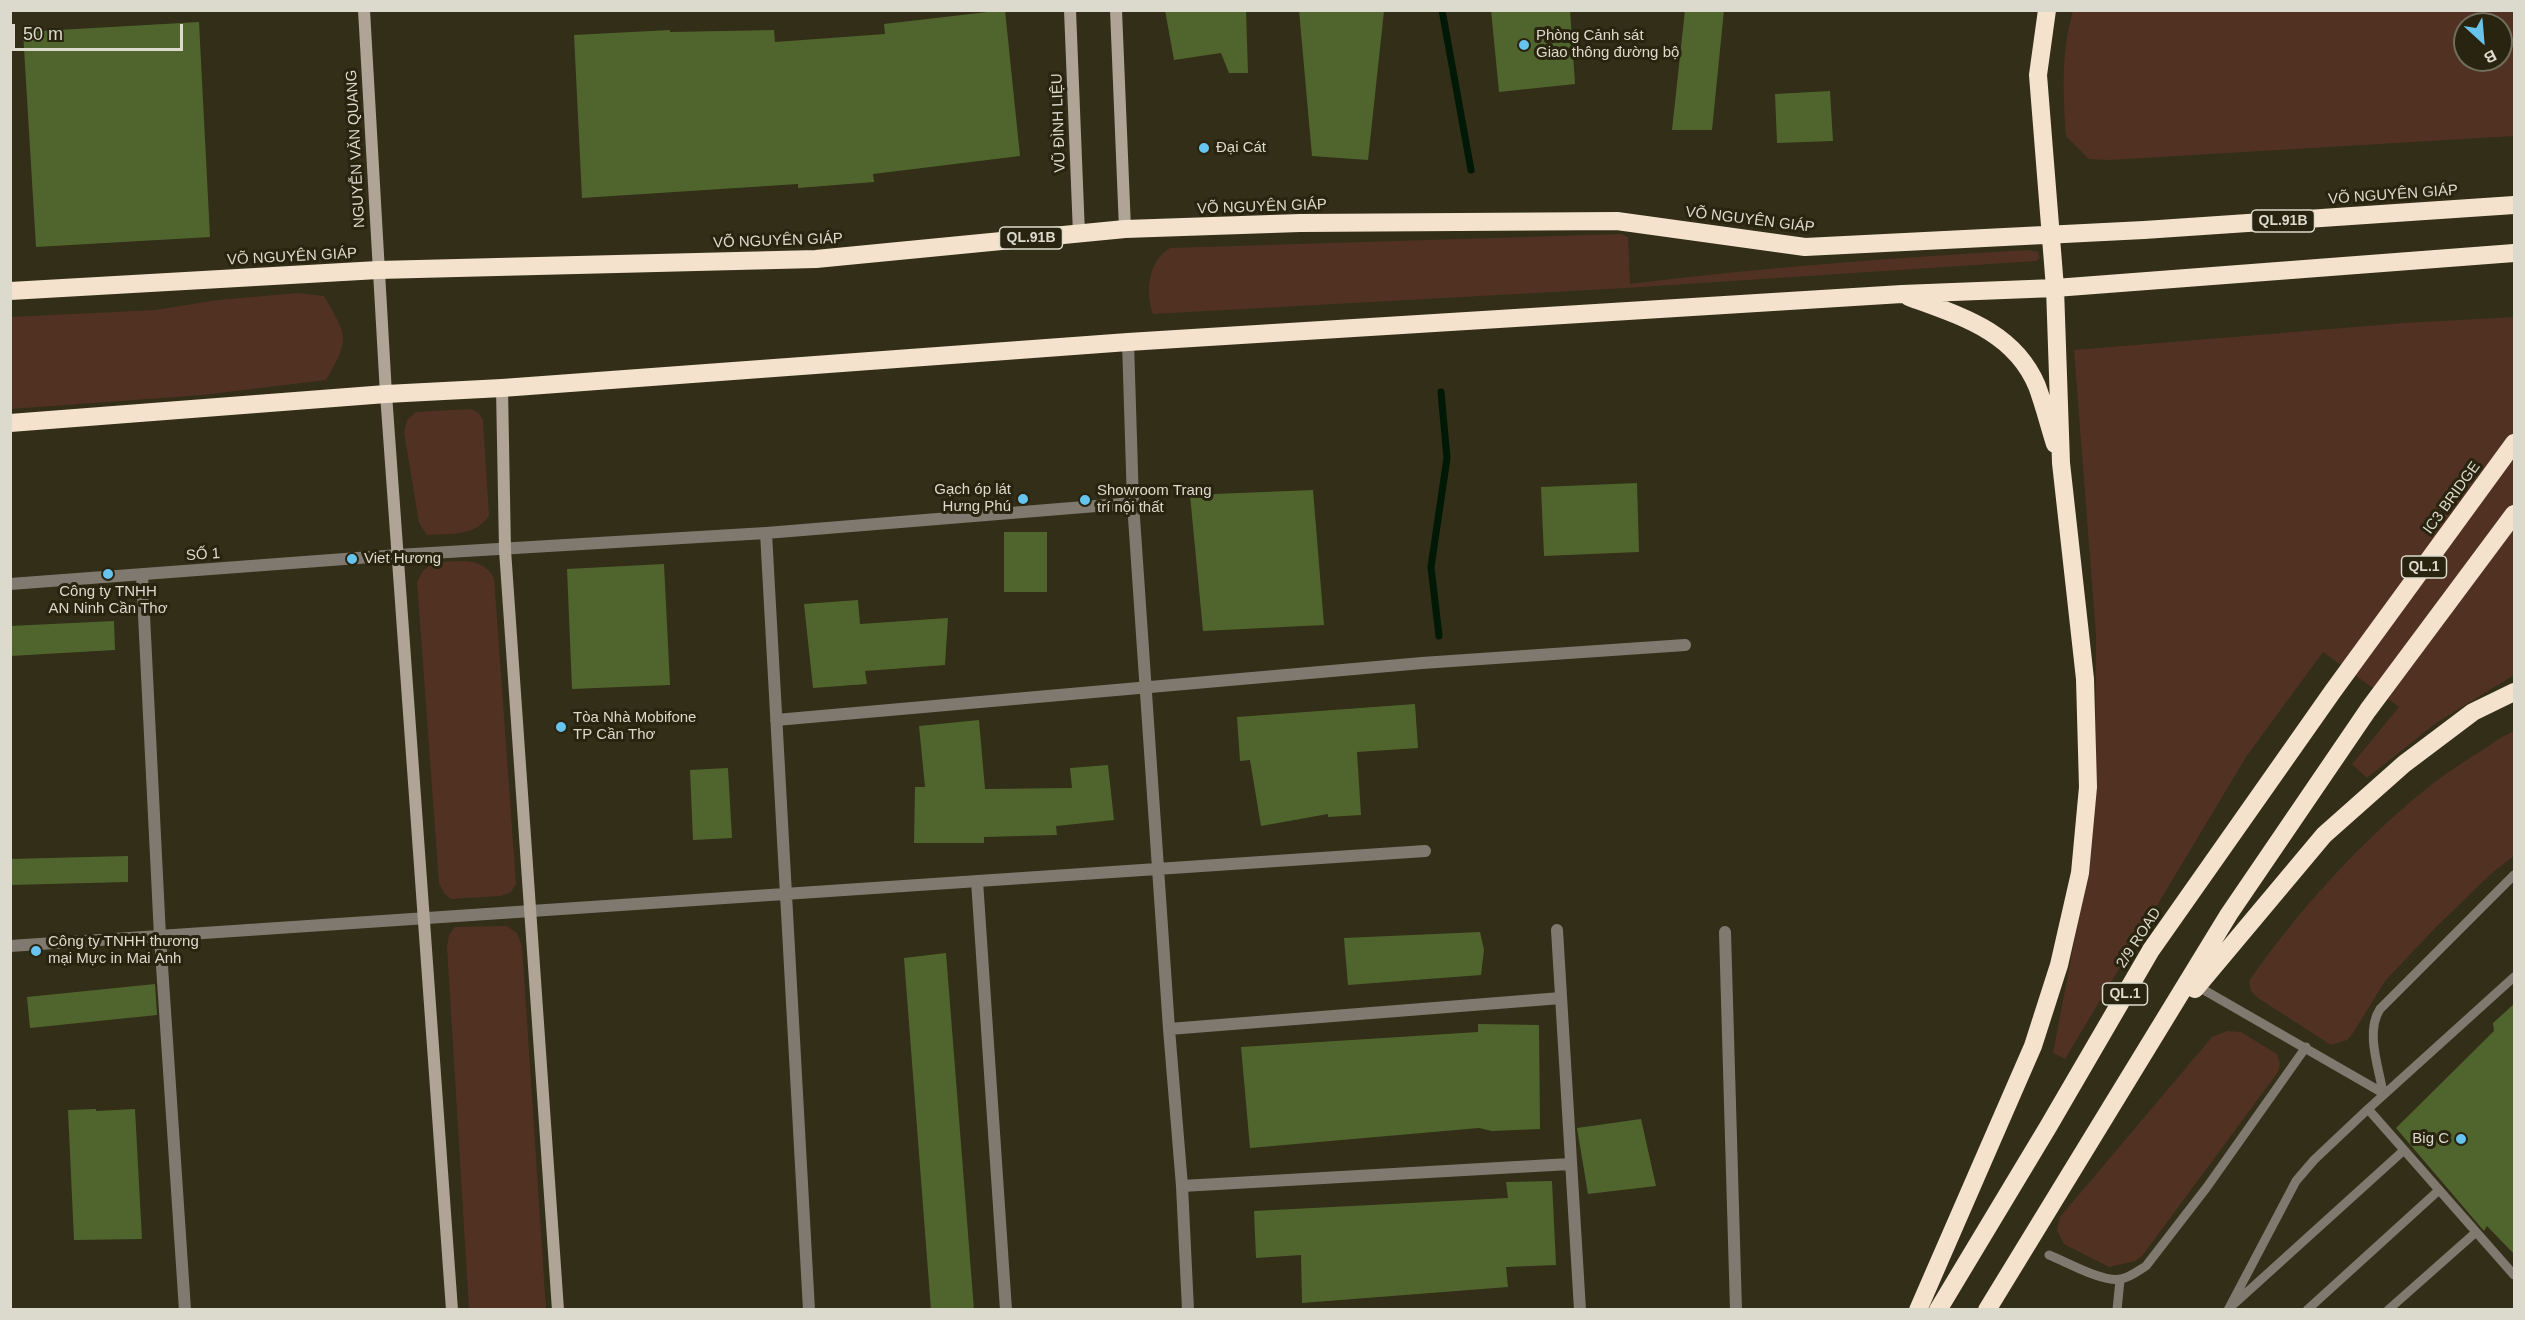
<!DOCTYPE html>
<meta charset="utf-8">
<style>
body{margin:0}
#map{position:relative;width:2525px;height:1320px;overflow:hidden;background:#322e18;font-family:Helvetica,sans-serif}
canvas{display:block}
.frame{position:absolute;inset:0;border:12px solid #dcdacd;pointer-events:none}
.north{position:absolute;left:2453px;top:12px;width:60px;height:60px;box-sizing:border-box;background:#28240f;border:2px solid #706d5b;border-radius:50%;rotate:154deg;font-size:16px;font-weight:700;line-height:24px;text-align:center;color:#dcdacd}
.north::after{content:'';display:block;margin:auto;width:21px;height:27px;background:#67c4ef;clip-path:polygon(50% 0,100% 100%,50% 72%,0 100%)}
.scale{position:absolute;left:12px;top:24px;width:171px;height:27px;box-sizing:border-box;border:3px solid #dcdacd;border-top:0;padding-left:8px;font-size:18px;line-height:21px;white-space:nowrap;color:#dcdacd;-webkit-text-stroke:4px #28240f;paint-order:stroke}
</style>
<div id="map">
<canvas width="2525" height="1320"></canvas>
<div class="frame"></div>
<div class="north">B</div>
<div class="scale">50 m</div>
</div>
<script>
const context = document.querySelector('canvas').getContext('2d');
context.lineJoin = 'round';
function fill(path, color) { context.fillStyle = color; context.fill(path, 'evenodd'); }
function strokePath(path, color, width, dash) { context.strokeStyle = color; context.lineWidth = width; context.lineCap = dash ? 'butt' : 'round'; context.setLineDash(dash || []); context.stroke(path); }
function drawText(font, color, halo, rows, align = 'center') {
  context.font = font + ' Helvetica,sans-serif'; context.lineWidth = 6; context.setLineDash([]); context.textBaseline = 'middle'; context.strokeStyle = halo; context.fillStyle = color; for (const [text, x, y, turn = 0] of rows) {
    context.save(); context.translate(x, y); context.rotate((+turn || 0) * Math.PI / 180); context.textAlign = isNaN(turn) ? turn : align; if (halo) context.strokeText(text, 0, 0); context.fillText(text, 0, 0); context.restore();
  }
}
fill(new Path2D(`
 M2073 11H2514V136L2110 160 2089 159 2066 136C2063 94 2061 51 2073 11ZM2465 24H2501V60H2465Z
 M1621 234 1628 237 1630 284C1762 267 1895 258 2028 250L2038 252 2040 258 2036 261 1626 288 1153 314C1145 292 1148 261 1170 248Z
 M298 293 324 296C348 337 350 339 326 380L203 395 11 409V317L155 310 218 300Z
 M2514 317V675L2436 723 2367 778 2352 764 2399 707 2323 652 2246 757 2065 1059 2053 1053 2087 875 2095 787 2096 635 2074 350 2404 323Z
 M471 409 479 413 483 420 489 516C474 537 451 533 427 535L419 523 404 432 407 420 416 412Z
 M433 562C457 562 481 555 494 578L516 884 511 892 500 896 451 899 444 893 439 883 417 582 423 571Z
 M2514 731V856L2493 872 2435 928 2385 981 2353 1033 2347 1040 2331 1045 2258 998 2251 991 2249 981C2296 913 2361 841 2426 789 2449 770 2477 754 2502 737Z
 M507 926 517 933 522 946 546 1309H469L447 946 449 935 455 927Z
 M2227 1031 2241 1032 2277 1054 2280 1064 2278 1072 2142 1256 2135 1261 2109 1267 2064 1244 2057 1230 2060 1217 2212 1037Z`), '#513222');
strokePath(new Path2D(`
 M1442 10 1471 170
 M1439 636 1431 567 1447 458 1441 392`), '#001806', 7);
fill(new Path2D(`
 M1005 10 1020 156 873 174 874 182 798 188V184L582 198 574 35 670 30V32L774 30 775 42 885 34 884 24Z
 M1165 10H1246L1248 73H1229L1221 53 1174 60Z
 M1299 10 1384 11 1368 160 1312 156Z
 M1491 10H1570L1575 84 1499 92Z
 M1685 10H1724L1712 130H1672Z
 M199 22 210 237 36 247 23 32Z
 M1830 91 1833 141 1777 143 1775 94Z
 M1637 483 1639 552 1544 556 1541 487Z
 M1313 490 1324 625 1203 631 1190 495Z
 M1004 532H1047V592H1004Z
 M664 564 670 685 572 689 567 569Z
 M858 600 860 624 948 618 945 665 865 671 867 684 813 688 804 604Z
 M114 621 115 650 10 656V626Z
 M1415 704 1418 748 1357 752 1361 815 1328 817V814L1261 826 1250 760 1240 761 1237 717Z
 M979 720 985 789 1072 788 1070 768 1108 765 1114 820 1056 826 1057 835 984 837V843H914L915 787H925L919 726Z
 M728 768 732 838 693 840 690 770Z
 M128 856V882L10 885V859Z
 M1480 932 1484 950 1481 975 1348 985 1344 938Z
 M946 953 974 1310H931L904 958Z
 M155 984 157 1015 30 1028 27 997Z
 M2514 1004V1254L2487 1226 2484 1231 2396 1128 2494 1031 2493 1023Z
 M1478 1024 1539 1025 1540 1129 1492 1131 1479 1128 1250 1148 1241 1047 1478 1032Z
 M96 1109V1111L135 1109 142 1239 74 1240 68 1110Z
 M1641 1119 1656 1186 1588 1194 1577 1128Z
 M1552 1181 1556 1265 1506 1267 1508 1287 1302 1303 1301 1255 1256 1258 1254 1211 1508 1198 1506 1182Z`), '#50652d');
strokePath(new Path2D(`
 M2514 977 2368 1109 2514 1275
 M2197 986 2383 1093
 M2383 1093C2379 1068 2365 1032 2380 1009L2514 875
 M2049 1255C2067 1262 2103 1283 2121 1279 2131 1277 2138 1271 2146 1266L2207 1187 2306 1047
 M2234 1304 2403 1151
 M2117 1310 2120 1280
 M2228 1310 2296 1181 2314 1160 2368 1109
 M2307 1310 2438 1191
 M2388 1310 2475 1233`), '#807970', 9);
strokePath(new Path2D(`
 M1128 342 1133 503 1169 1029 1182 1186 1188 1310
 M766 533 809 1310
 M142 575 160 936 185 1310
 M10 584 398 555 766 533 1133 503
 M776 720 1422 663 1685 645
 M977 881 1006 1310
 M1557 930 1580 1310
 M1725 932 1736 1310
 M10 946 1425 851
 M1169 1029 1561 998
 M1182 1186 1570 1164`), '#807970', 12);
strokePath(new Path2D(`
 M364 10 386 394 452 1310
 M1070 10 1079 234
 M1116 10 1125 229
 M502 388 505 550 558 1310`), '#afa495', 12);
strokePath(new Path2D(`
 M10 291 378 270 816 259 1125 229 1300 223 1617 221 1805 247 2144 230 2514 205
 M1909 297C1960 316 2014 331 2037 386 2044 405 2049 425 2055 444
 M10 423 386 394 502 388 1128 342 1902 294 2055 288 2514 253
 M2195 989 2324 835 2404 764 2473 712 2514 692
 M1918 1310 2033 1046 2059 965 2080 873 2088 787 2085 679 2061 463 2055 288 2038 75 2047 10
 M1938 1310 2048 1127 2151 950 2333 691 2514 443
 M1987 1310 2229 914 2368 710 2514 514`), '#f4e2cc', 18);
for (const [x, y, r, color] of [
 [1524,45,6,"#67c4ef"],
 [1204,148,6,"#67c4ef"],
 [1023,499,6,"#67c4ef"],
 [1085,500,6,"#67c4ef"],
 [352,559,6,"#67c4ef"],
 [108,574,6,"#67c4ef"],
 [561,727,6,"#67c4ef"],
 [36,951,6,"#67c4ef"],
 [2461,1139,6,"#67c4ef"]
]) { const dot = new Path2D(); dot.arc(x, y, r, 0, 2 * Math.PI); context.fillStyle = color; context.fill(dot); strokePath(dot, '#28240f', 2); }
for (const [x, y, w] of [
 [2283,221,63],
 [1031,238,63],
 [2424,567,45],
 [2125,994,45]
]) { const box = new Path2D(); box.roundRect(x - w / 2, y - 11, w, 22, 4.5); context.fillStyle = '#28240f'; context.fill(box); strokePath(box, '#dcdacd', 1.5); }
drawText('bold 14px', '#dcdacd', null, [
 ["QL.91B",2283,221],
 ["QL.91B",1031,238],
 ["QL.1",2424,567],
 ["QL.1",2125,994]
]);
drawText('15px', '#dcdacd', '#28240f', [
 ["Phòng Cảnh sát",1536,36],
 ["Giao thông đường bộ",1536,53],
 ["Đại Cát",1216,148],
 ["Gạch óp lát",1011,490,"right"],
 ["Hưng Phú",1011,507,"right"],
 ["Showroom Trang",1097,491],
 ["trí nội thất",1097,508],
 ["Viet Hương",364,559],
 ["Công ty TNHH",108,592,"center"],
 ["AN Ninh Cần Thơ",108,609,"center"],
 ["Tòa Nhà Mobifone",573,718],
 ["TP Cần Thơ",573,735],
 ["Công ty TNHH thương",48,942],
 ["mại Mực in Mai Anh",48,959],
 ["Big C",2449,1139,"right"]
], 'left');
drawText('15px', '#dcdacd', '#28240f', [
 ["VŨ ĐÌNH LIỆU",1059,123,-92],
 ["NGUYỄN VĂN QUANG",356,149,-93],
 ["VÕ NGUYÊN GIÁP",2393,195,-4],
 ["VÕ NGUYÊN GIÁP",1262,207,-2],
 ["VÕ NGUYÊN GIÁP",1750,220,7],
 ["VÕ NGUYÊN GIÁP",778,241,-2],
 ["VÕ NGUYÊN GIÁP",292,257,-3],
 ["IC3 BRIDGE",2452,498,-54],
 ["SỐ 1",203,555,-4],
 ["2/9 ROAD",2139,938,-57]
]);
</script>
